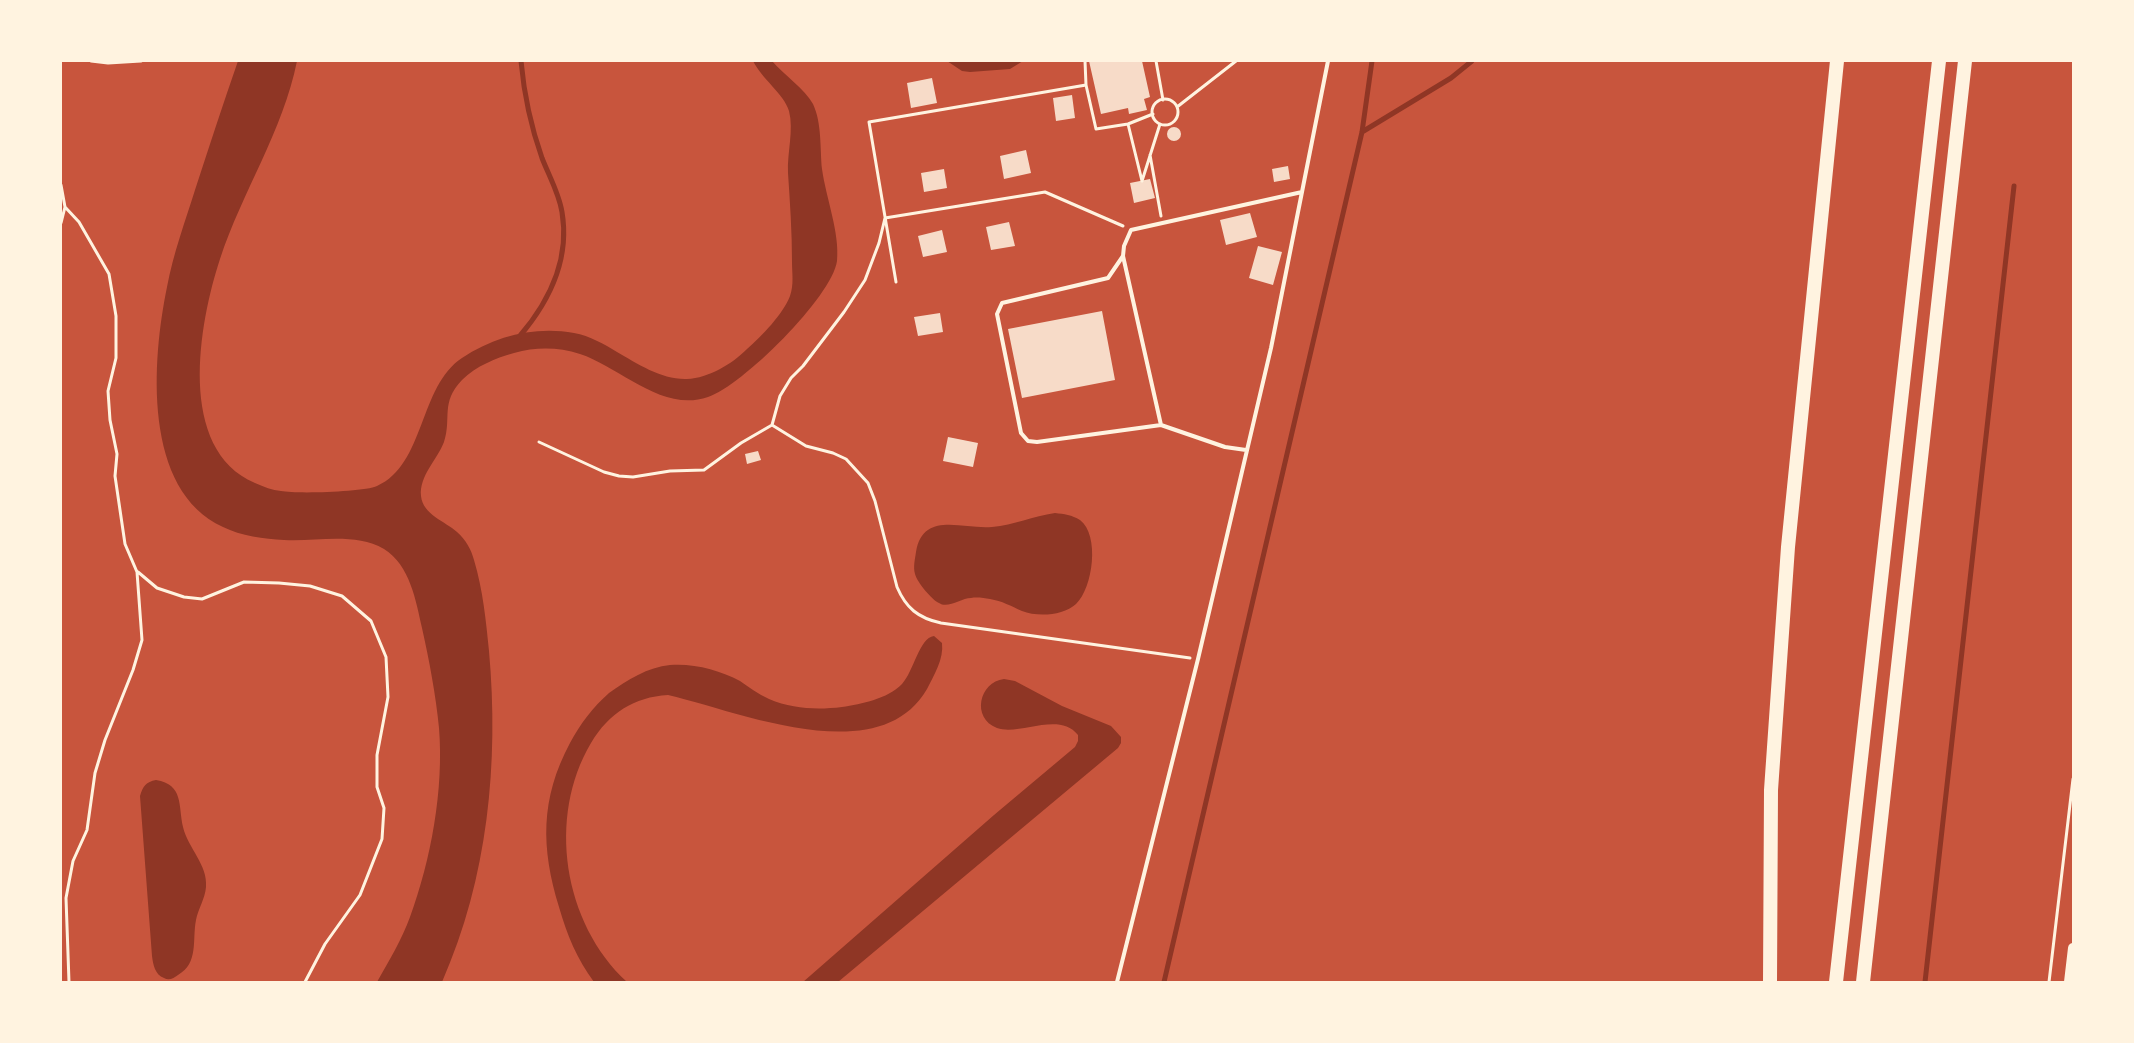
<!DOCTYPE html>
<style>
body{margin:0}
#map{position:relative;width:2134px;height:1043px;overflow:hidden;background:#c8553d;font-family:Lato,sans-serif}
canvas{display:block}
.frame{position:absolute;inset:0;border:62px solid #fff3e0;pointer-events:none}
</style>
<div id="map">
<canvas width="2134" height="1043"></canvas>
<div class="frame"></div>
</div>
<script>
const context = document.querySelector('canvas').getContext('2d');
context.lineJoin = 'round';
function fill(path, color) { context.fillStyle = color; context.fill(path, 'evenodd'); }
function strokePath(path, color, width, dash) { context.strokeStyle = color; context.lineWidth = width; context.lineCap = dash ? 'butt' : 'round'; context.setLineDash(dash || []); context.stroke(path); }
fill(new Path2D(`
 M238 61H297C283 131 242 192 220 259 199 323 176 449 255 483 264 487 272 490 281 491 296 494 364 492 377 486 425 465 419 386 462 358 495 336 535 326 574 333 590 336 604 344 617 352 638 364 662 380 687 379 709 378 732 364 747 349 762 336 783 314 790 296 794 284 792 274 792 262 792 232 790 203 788 173 787 153 794 130 789 111 784 94 762 79 753 61H772C784 75 805 89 813 104 822 123 820 149 822 169 826 198 840 233 837 261 832 297 742 386 708 397 662 413 620 367 580 354 558 347 536 347 514 353 496 358 476 366 462 380 440 403 452 418 444 442 437 460 419 476 421 496 423 515 445 521 457 532 466 540 471 549 474 560 483 590 486 621 489 651 499 763 488 878 442 982H377C389 961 402 939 410 917 431 860 444 789 439 728 436 696 429 659 422 628 416 601 410 565 384 549 354 532 316 542 284 540 264 539 241 536 223 527 142 490 152 360 167 287 173 254 185 222 195 190 209 147 223 104 238 61Z
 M947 61H1023L1010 69 970 72 962 71Z
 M1055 513C1064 514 1072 515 1080 520 1100 535 1093 588 1076 604 1063 616 1037 617 1022 611 1011 606 1002 601 990 599 984 598 977 597 971 598 961 598 948 609 939 603 932 600 917 582 915 574 913 567 915 559 916 552 923 510 964 530 992 527 1014 525 1033 516 1055 513Z
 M934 636 942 643C944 659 934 675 927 689 879 772 738 711 668 695 634 697 609 713 591 743 547 817 563 923 627 982H594C577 959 567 935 559 907 541 848 540 799 570 743 580 724 593 707 609 693 627 680 648 667 670 665 693 663 720 670 740 681 749 687 758 694 769 699 793 709 817 710 842 707 862 704 887 699 902 684 914 671 919 638 934 636Z
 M1004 679 1015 681 1062 706 1111 726 1121 737V743L1118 748 838 982H803L994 815 1075 747 1078 741V735C1059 711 1020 736 997 728 971 718 979 682 1004 679Z
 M156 780C184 785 178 805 183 827 188 848 208 865 206 887 205 899 198 909 196 920 192 940 199 963 178 975 174 978 169 981 164 978 155 975 153 964 152 956L140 796C143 786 146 782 156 780Z`), '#8f3625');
strokePath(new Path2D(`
 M1362 132 1451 78 1472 61
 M519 337C549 302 570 259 562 212 559 193 549 176 542 158 531 127 524 94 521 61
 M1164 982 1362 132 1372 61
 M1925 982 2014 186`), '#8f3625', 5);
fill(new Path2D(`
 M1089 61H1142L1150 97 1144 99 1147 110 1129 114 1128 108 1101 114Z
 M932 78 937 103 911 108 907 83Z
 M1072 95 1075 118 1056 121 1053 98Z
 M1167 134a7 7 0 1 1 14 0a7 7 0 1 1-14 0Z
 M1026 150 1031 173 1004 179 1000 156Z
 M1288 166 1290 179 1274 182 1272 169Z
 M944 169 947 188 924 192 921 173Z
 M1150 179 1155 198 1134 203 1130 183Z
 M1250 213 1257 237 1226 245 1220 220Z
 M1009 222 1015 246 991 250 986 227Z
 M942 230 947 252 923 257 918 236Z
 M1258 246 1282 252 1273 285 1249 278Z
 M1102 311 1115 380 1022 398 1008 329Z
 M940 313 943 332 918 336 914 317Z
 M948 437 978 443 973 467 943 461Z
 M758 451 761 460 747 464 745 454Z`), '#f7dbc8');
strokePath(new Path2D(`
 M91 61 108 63 141 61
 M1085 61 1086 85
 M1156 61 1163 100
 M1152 112a13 13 0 1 1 26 0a13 13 0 1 1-26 0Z
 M1177 107 1236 61
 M1128 124 1142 181 1160 124
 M1150 155 1161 216
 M61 185 65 207 61 223
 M65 207 79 222 109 274 116 316V358L108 391 110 420 117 454 115 476 125 544 137 572 142 640 133 670 105 740 95 773 87 830 73 861 66 898 69 982
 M896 282 869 122 1086 85 1096 129 1128 124 1153 114
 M772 425 780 396 791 378 803 366 844 312 865 280 879 243 885 218 1045 192 1123 226
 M539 442 604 472 619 476 633 477 670 471 704 470 741 443 772 425 806 446 833 453 846 459 868 483 875 501 897 587C906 608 918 618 941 623L1190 658
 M138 572 157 588 184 597 202 599 244 582 279 583 310 586 342 596 371 621 386 657 388 697 377 755V787L384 808 382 839 360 895 325 944 305 982
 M2049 982 2073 779`), '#fff3e0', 3);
strokePath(new Path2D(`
 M1123 256 1161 425
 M1246 450 1225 447 1161 425 1037 442 1028 441 1021 433 997 314 1002 303 1108 278 1123 256 1124 246 1131 230 1302 192
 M1117 982 1198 659 1271 348 1328 61`), '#fff3e0', 4);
strokePath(new Path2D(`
 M2069 982 2073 948`), '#fff3e0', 10);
strokePath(new Path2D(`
 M1770 982 1771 790 1788 547 1837 61
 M1836 982 1939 61
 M1863 982 1965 61`), '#fff3e0', 14);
</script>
